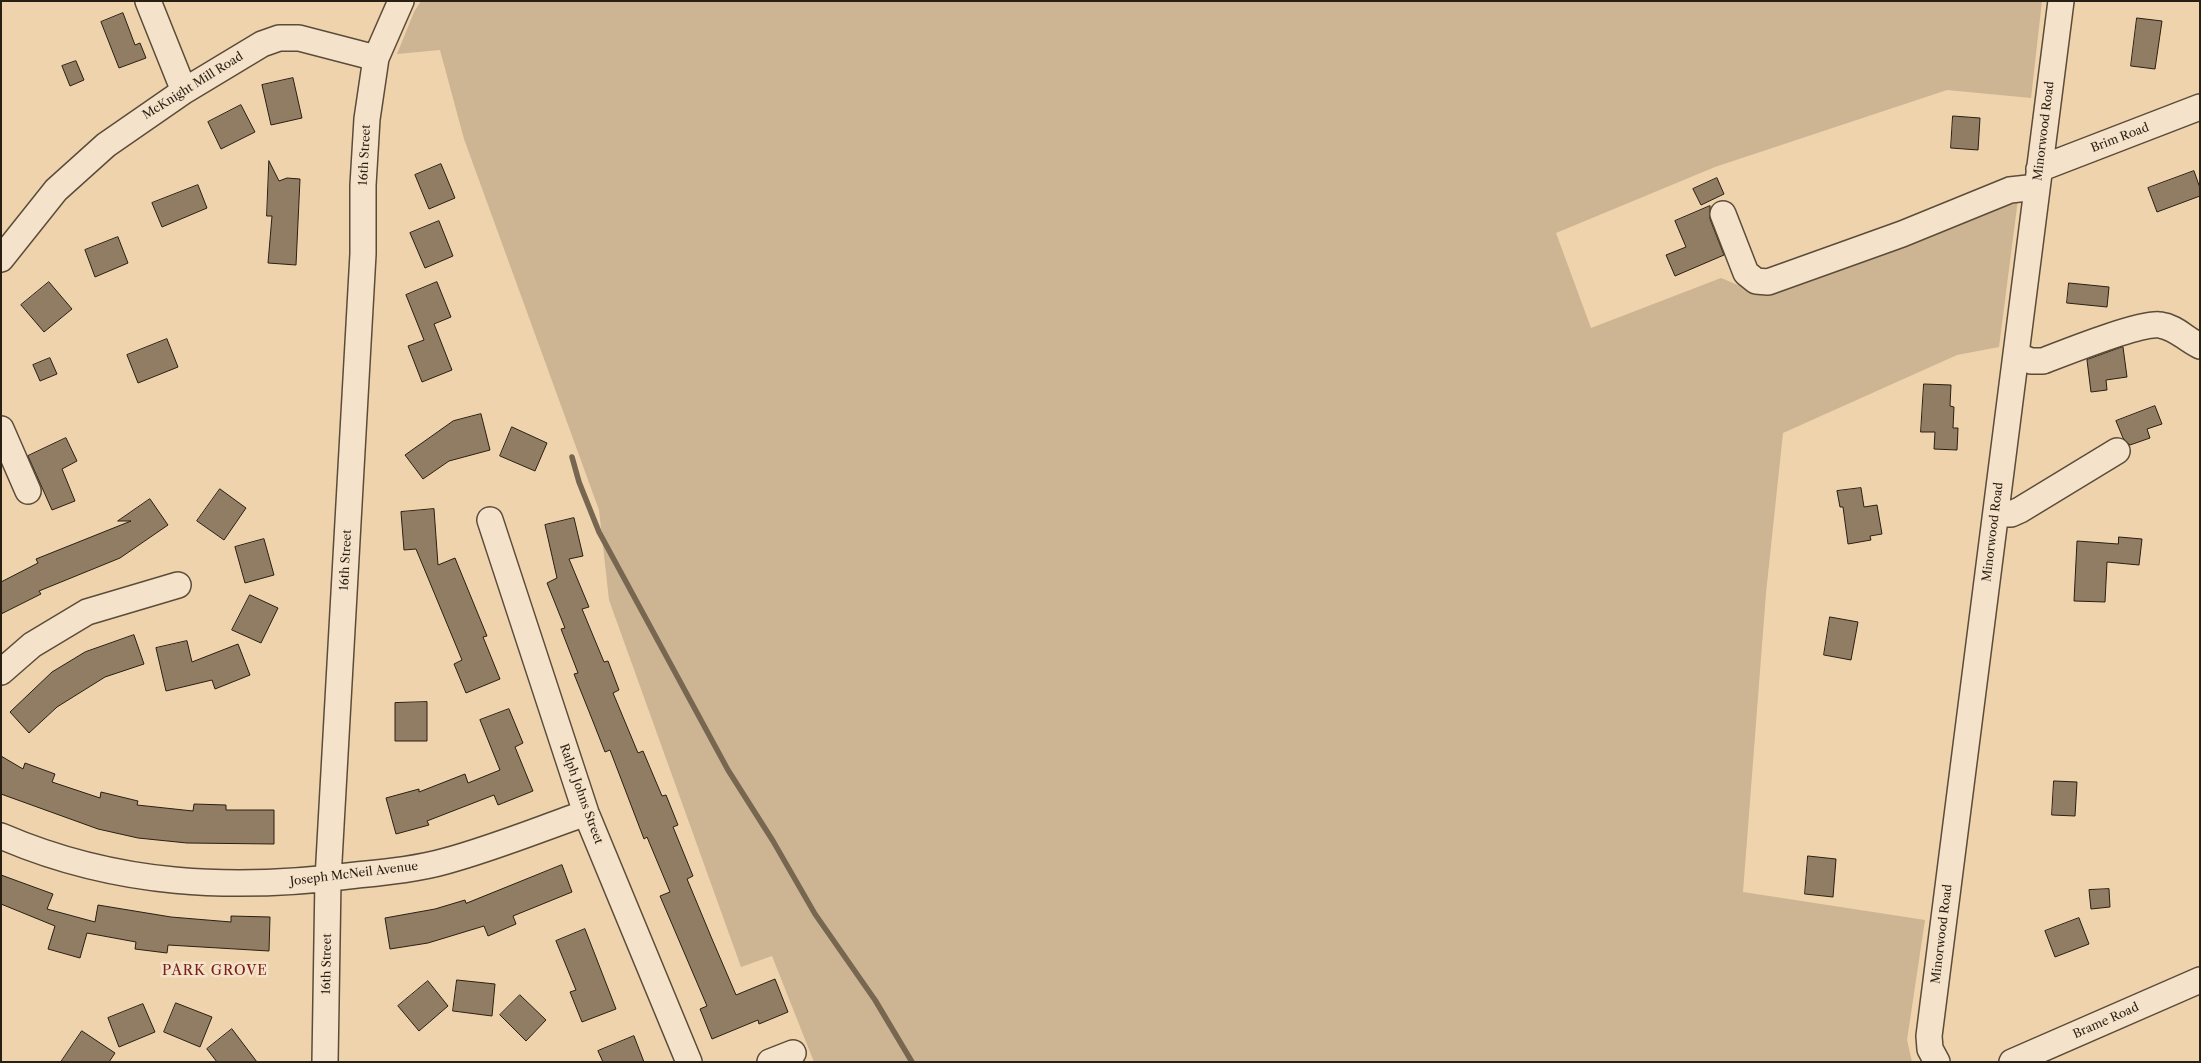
<!DOCTYPE html>
<style>
body{margin:0}
#map{position:relative;width:2201px;height:1063px;overflow:hidden;background:#eed3ad;font-family:"Libre Caslon Text",serif}
canvas{display:block}
.frame{position:absolute;inset:0;border:2px solid #2a1f13;pointer-events:none}
</style>
<div id="map">
<canvas width="2201" height="1063"></canvas>
<div class="frame"></div>
</div>
<script>
const context = document.querySelector('canvas').getContext('2d');
context.lineJoin = 'round';
function fill(path, color) { context.fillStyle = color; context.fill(path, 'evenodd'); }
function strokePath(path, color, width, dash) { context.strokeStyle = color; context.lineWidth = width; context.lineCap = dash ? 'butt' : 'round'; context.setLineDash(dash || []); context.stroke(path); }
function drawText(font, color, halo, rows, align = 'center') {
  context.font = font + ' "Libre Caslon Text",serif'; context.lineWidth = 5; context.setLineDash([]); context.textBaseline = 'middle'; context.strokeStyle = halo; context.fillStyle = color; for (const [text, x, y, turn = 0] of rows) {
    context.save(); context.translate(x, y); context.rotate((+turn || 0) * Math.PI / 180); context.textAlign = isNaN(turn) ? turn : align; if (halo) context.strokeText(text, 0, 0); context.fillText(text, 0, 0); context.restore();
  }
}
fill(new Path2D(`
 M421 1H2042L2031 98 1947 90 1715 167 1556 233 1591 328 1721 278 1762 295 2018 199 1999 347 1957 355 1783 433 1766 593 1743 892 1925 920 1907 1040 1912 1062H814L772 956 741 967 609 600 599 510 464 139 440 50 397 54 414 12Z`), '#cdb493');
strokePath(new Path2D(`
 M572 457 579 482 599 532 728 770 773 841 815 914 875 1000 912 1062`), '#776650', 5.5);
const building = new Path2D(`
 M123 13 135 45 140 43 146 58 119 68 101 22Z
 M2137 18 2162 21 2155 69 2131 66Z
 M76 61 84 80 70 86 62 66Z
 M293 78 302 118 271 125 262 85Z
 M241 105 255 132 221 149 208 122Z
 M1953 116 1980 118 1978 150 1951 148Z
 M269 161 279 181 287 178 300 179 296 265 268 263 272 216H267Z
 M441 164 455 198 429 209 415 175Z
 M2194 171 2200 188V196L2157 212 2148 188Z
 M1717 178 1724 194 1701 205 1693 189Z
 M198 185 207 208 162 227 152 203Z
 M1710 206V219L1724 255 1675 276 1666 255 1686 247 1675 221Z
 M439 221 453 256 425 268 410 233Z
 M118 237 128 263 95 277 85 250Z
 M49 282 72 309 44 332 21 305Z
 M437 282 451 317 434 324 452 370 422 382 408 346 424 340 406 295Z
 M2069 283 2109 287 2107 307 2067 303Z
 M167 339 178 367 138 383 127 355Z
 M2123 347 2127 377 2106 380 2107 390 2091 392 2087 360Z
 M50 358 57 374 40 381 33 365Z
 M1924 384 1951 385 1950 406 1954 407 1953 428H1958L1957 450 1934 449 1935 432H1921Z
 M2155 406 2162 424 2147 429 2150 438 2130 445 2123 438 2116 421Z
 M481 414 490 450 449 461 423 479 405 455 453 421Z
 M512 427 547 443 535 471 500 456Z
 M66 438 77 461 62 469 75 501 52 510 28 456Z
 M1861 488 1864 507 1877 505 1882 534 1870 536 1871 540 1848 544 1843 507H1840L1837 491Z
 M220 489 246 508 224 540 197 521Z
 M150 499 168 525 120 558 39 591 41 594 1 614V582L38 563 36 559 131 521H118Z
 M434 509 438 565 455 558 487 636 483 637 500 679 466 693 454 664 462 660 416 549 404 550 401 512Z
 M574 518 583 556 569 559 589 607 582 609 604 662 608 661 619 690 613 693 638 753 643 751 662 796 666 795 678 825 673 827 693 876 687 879 712 939 736 995 775 979 788 1012 759 1024 758 1020 712 1039 700 1009 707 1006 660 896 670 892 647 837 644 839 610 750 605 752 592 719 574 674 578 673 561 629 565 628 547 583 557 578 545 525Z
 M2119 537 2142 539 2139 565 2107 562 2105 602 2074 601 2077 541 2118 544Z
 M264 539 274 575 245 583 235 547Z
 M250 595 278 608 261 643 232 630Z
 M1830 617 1858 622 1851 660 1824 655Z
 M134 635 144 664 105 677 57 707 29 733 10 712 52 672 85 652Z
 M187 641 192 662 238 644 250 675 215 689 212 680 166 691 156 648Z
 M427 702V741H395V703Z
 M509 709 523 743 515 747 533 791 498 805 494 795 427 821 429 825 396 834 386 798 419 789V792L465 774 468 783 500 770 480 720Z
 M1 756 23 769 25 763 55 774 52 782 100 798 101 792 138 801 137 805 193 811 194 804 226 805V810H274V844L187 843 138 838 98 829 1 794Z
 M2054 781 2077 782 2075 816 2052 815Z
 M1808 856 1836 859 1833 897 1805 894Z
 M562 865 572 892 513 916 516 924 488 936 484 926 428 943 390 949 385 918 435 909 465 900 466 903Z
 M1 875 53 894 47 909 95 922 98 905 171 917 231 922V916L270 917 269 951 168 945 167 953 135 949 136 942 87 933 80 958 48 949 55 926 1 904Z
 M2109 889 2110 907 2091 909 2089 890Z
 M2079 918 2089 944 2055 957 2045 931Z
 M585 929 616 1009 582 1022 570 992 576 990 556 941Z
 M457 980 495 984 492 1016 453 1011Z
 M428 981 448 1006 419 1031 398 1006Z
 M520 995 546 1020 526 1041 500 1015Z
 M176 1003 212 1017 200 1047 164 1032Z
 M143 1004 155 1032 119 1047 108 1018Z
 M232 1029 257 1062H217L207 1049Z
 M82 1031 115 1053 109 1062H61Z
 M634 1036 644 1062H603L598 1051Z`);
fill(building, '#907d63');
strokePath(building, '#2a1f13', 1);
const minor = new Path2D(`
 M148 1 184 91
 M2039 169 2200 107
 M1723 214 1746 273 1756 281 1768 282 1902 234 2010 190 2037 187
 M1 259 56 190 106 145 184 91 262 44 279 38H299L376 58
 M2016 355 2031 361H2043C2064 353 2141 322 2160 325 2176 327 2185 339 2200 346
 M1 429 28 491
 M1996 513 2011 514 2020 510 2117 451
 M490 520 586 813 689 1062
 M1 672 32 645 87 612 178 585
 M1 836C117 886 233 891 357 875 386 872 418 869 446 861 494 848 540 829 586 813
 M325 1062 328 879 363 254V185L367 119 376 58 401 1
 M770 1062 793 1053
 M1937 1062 1930 1049 1929 1036 2061 1
 M2012 1062 2200 980`);
strokePath(minor, '#5b4c3a', 28);
strokePath(minor, '#f4e2ca', 25);
drawText('12px', '#2a1f13', '#f4e2ca', [
 ["McKnight Mill Road",193,86,-32],
 ["Minorwood Road",2044,131,-83],
 ["Brim Road",2120,138,-21],
 ["16th Street",365,155,-87],
 ["Minorwood Road",1993,532,-83],
 ["16th Street",346,560,-87],
 ["Ralph Johns Street",581,794,70],
 ["Joseph McNeil Avenue",354,874,-7],
 ["Minorwood Road",1942,934,-83],
 ["16th Street",327,964,-89],
 ["Brame Road",2106,1021,-24]
]);
context.letterSpacing = '1px';
drawText('14px', '#7a1f14', '#f4e2ca', [
 ["PARK GROVE",215,971]
]);
context.letterSpacing = '0px';
</script>
